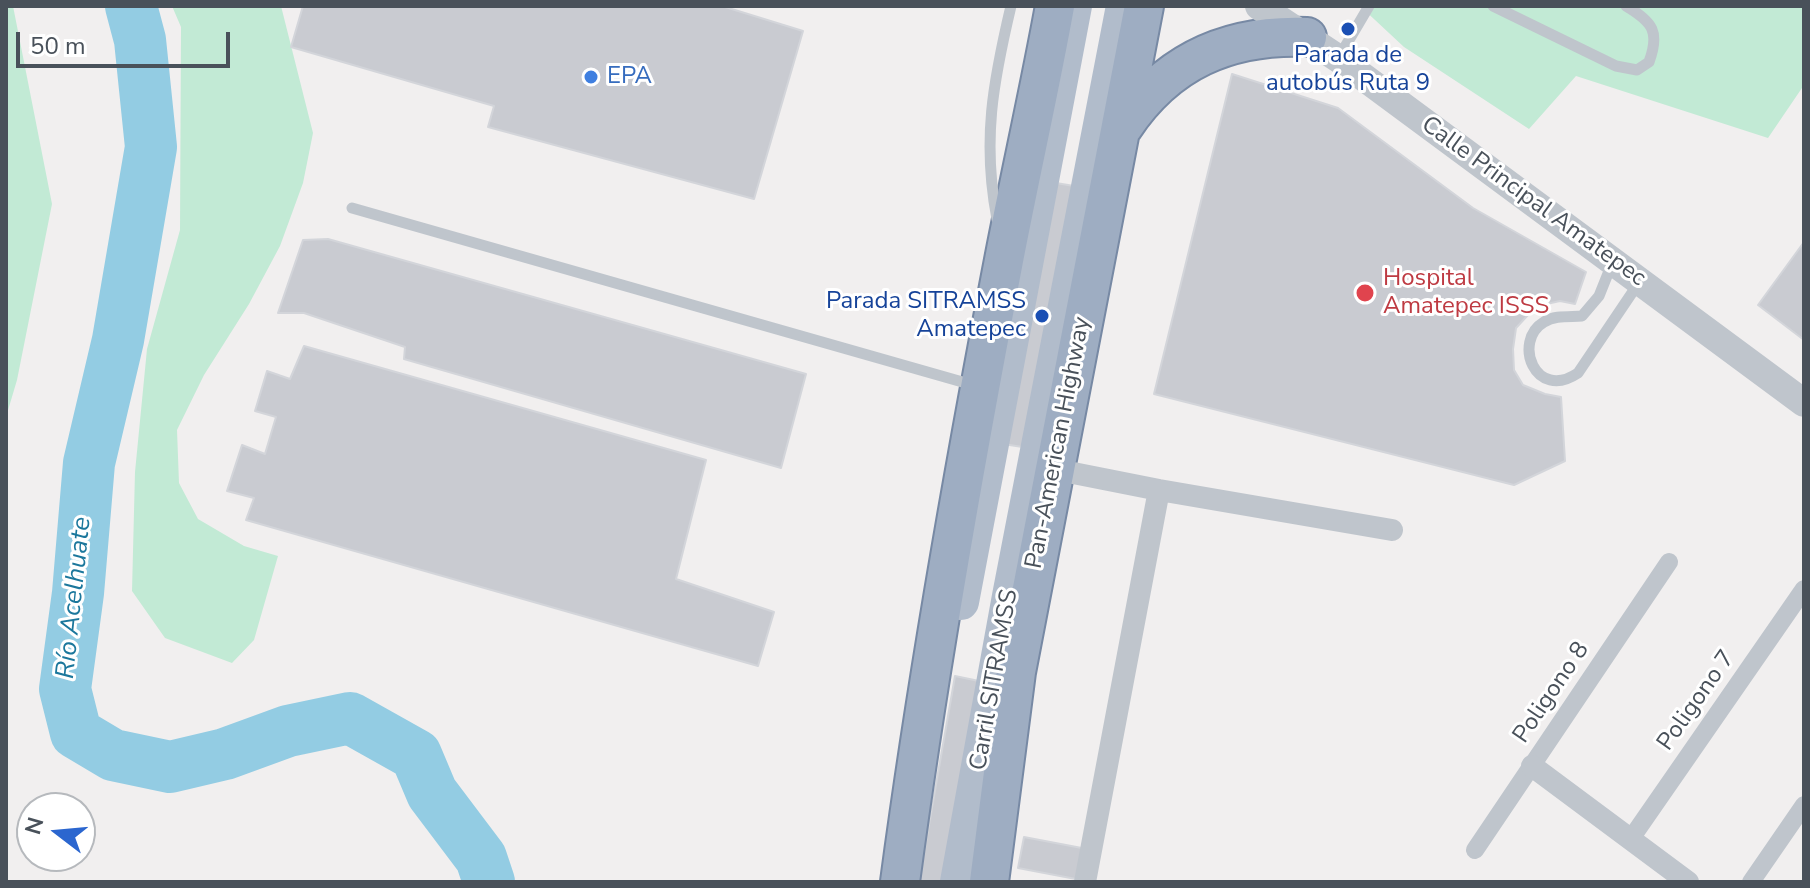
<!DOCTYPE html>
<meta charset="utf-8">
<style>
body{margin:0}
#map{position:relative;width:1810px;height:888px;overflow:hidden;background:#f1efef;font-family:"Nunito Sans",sans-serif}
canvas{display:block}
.frame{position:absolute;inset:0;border:8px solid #49515a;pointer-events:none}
.north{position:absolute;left:16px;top:792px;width:80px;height:80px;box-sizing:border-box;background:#fff;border:2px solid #b6b9bd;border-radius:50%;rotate:286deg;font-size:22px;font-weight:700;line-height:32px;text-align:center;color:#49515a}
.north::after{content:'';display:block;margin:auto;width:28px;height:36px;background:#2b66cf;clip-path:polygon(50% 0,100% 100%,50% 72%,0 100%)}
.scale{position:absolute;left:16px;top:32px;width:214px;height:36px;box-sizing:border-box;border:4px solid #49515a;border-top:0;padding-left:10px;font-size:24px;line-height:28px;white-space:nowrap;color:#49515a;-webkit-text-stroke:6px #fff;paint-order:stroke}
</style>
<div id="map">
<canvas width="1810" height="888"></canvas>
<div class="frame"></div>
<div class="north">N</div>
<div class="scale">50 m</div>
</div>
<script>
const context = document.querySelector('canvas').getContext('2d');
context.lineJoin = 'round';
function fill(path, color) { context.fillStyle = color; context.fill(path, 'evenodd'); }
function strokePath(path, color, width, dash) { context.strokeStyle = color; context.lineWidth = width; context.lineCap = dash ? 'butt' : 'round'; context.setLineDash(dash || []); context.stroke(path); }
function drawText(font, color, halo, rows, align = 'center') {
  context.font = font + ' "Nunito Sans",sans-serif'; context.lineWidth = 6; context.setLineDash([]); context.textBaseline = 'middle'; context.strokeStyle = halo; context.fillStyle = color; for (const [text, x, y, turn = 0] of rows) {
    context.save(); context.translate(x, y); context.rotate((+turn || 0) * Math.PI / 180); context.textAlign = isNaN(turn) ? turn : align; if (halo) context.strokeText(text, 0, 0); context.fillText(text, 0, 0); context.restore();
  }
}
fill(new Path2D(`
 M6 6H13L52 204 17 380 6 417Z
 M172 6H281L313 133 303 183 280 246 249 304 204 375 177 430 179 483 198 519 244 546 278 556 254 640 232 663 165 638 132 591 135 472 147 349 180 230 181 27Z
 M1360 6H1804V85L1768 138 1576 76 1529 129 1404 47Z`), '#c2ead5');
strokePath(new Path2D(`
 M131 6 140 40 151 147 118 340 89 463 78 593 65 689 76 733 113 755 170 767 225 754 288 731 350 718 416 755 432 793 481 858 489 882`), '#93cce3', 52);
const building = new Path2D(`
 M303 6H722L803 31 754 199 488 127 494 106 291 47Z
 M1232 74 1338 108 1473 208 1586 272 1575 304 1560 301 1542 305 1528 315 1516 328 1513 349 1514 370 1523 385 1545 394 1561 397 1565 461 1514 485 1154 394Z
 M1056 183 1080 187 1029 448 1003 444Z
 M328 239 806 374 781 468 404 359 405 347 304 313H278L303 240Z
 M1804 242V340L1758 305Z
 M304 346 706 460 676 579 774 612 758 666 246 520 254 498 227 491 242 445 265 454 276 417 255 411 267 371 290 379Z
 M955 676 979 681 944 882H919Z
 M1024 837 1087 849 1081 880 1018 868Z`);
fill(building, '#c9cbd1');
strokePath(building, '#d3d5da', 2);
const trunk = new Path2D(`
 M1123 127C1167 61 1228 34 1307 37
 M900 882C928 672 965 463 1005 255 1021 172 1040 89 1055 6
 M989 882 1016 672 1144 6`);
strokePath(trunk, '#7789a4', 42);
strokePath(new Path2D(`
 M1493 6 1616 66 1637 70 1649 62C1660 32 1653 22 1626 6
 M1339 57 1369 6
 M352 208 973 385
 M997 219C982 141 993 82 1011 6
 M1613 261 1599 296 1582 316C1570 317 1555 315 1544 322 1512 341 1535 402 1578 373L1640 281`), '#bfc5cc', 11);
strokePath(new Path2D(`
 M1630 840 1804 589
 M1475 850 1669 562
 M1751 882 1804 805`), '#bfc5cc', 18);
strokePath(new Path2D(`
 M1053 469 1159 490 1392 530
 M1532 766 1688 882
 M1085 882 1159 490`), '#bfc5cc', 22);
strokePath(new Path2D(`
 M1259 6 1339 59 1804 403`), '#bfc5cc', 28);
strokePath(new Path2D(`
 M961 602 1074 6
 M958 882 1010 596 1124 6`), '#b1bccb', 36);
strokePath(trunk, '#9eadc2', 38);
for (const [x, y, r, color] of [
 [1348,29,8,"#1a4fb4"],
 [591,77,8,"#3f7fe0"],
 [1365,293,10,"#e0444e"],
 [1042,316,8,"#1a4fb4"]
]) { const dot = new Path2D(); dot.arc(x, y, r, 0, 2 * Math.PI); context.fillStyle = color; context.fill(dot); strokePath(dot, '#fff', 3); }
drawText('24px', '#164399', '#fff', [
 ["Parada de",1348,56],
 ["autobús Ruta 9",1348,84],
 ["Parada SITRAMSS",1026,302,"right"],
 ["Amatepec",1026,330,"right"]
]);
drawText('24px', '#366cbe', '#fff', [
 ["EPA",607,77]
], 'left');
drawText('24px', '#49515a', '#fff', [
 ["Calle Principal Amatepec",1533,202,36],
 ["Pan-American Highway",1059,443,-79],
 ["Carril SITRAMSS",995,680,-80],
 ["Poligono 8",1552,693,-56],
 ["Poligono 7",1697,701,-55]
]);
drawText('24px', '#be3a42', '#fff', [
 ["Hospital",1383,279],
 ["Amatepec ISSS",1383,307]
], 'left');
drawText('italic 26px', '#1b779c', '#fff', [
 ["Río Acelhuate",75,598,-84]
]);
</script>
